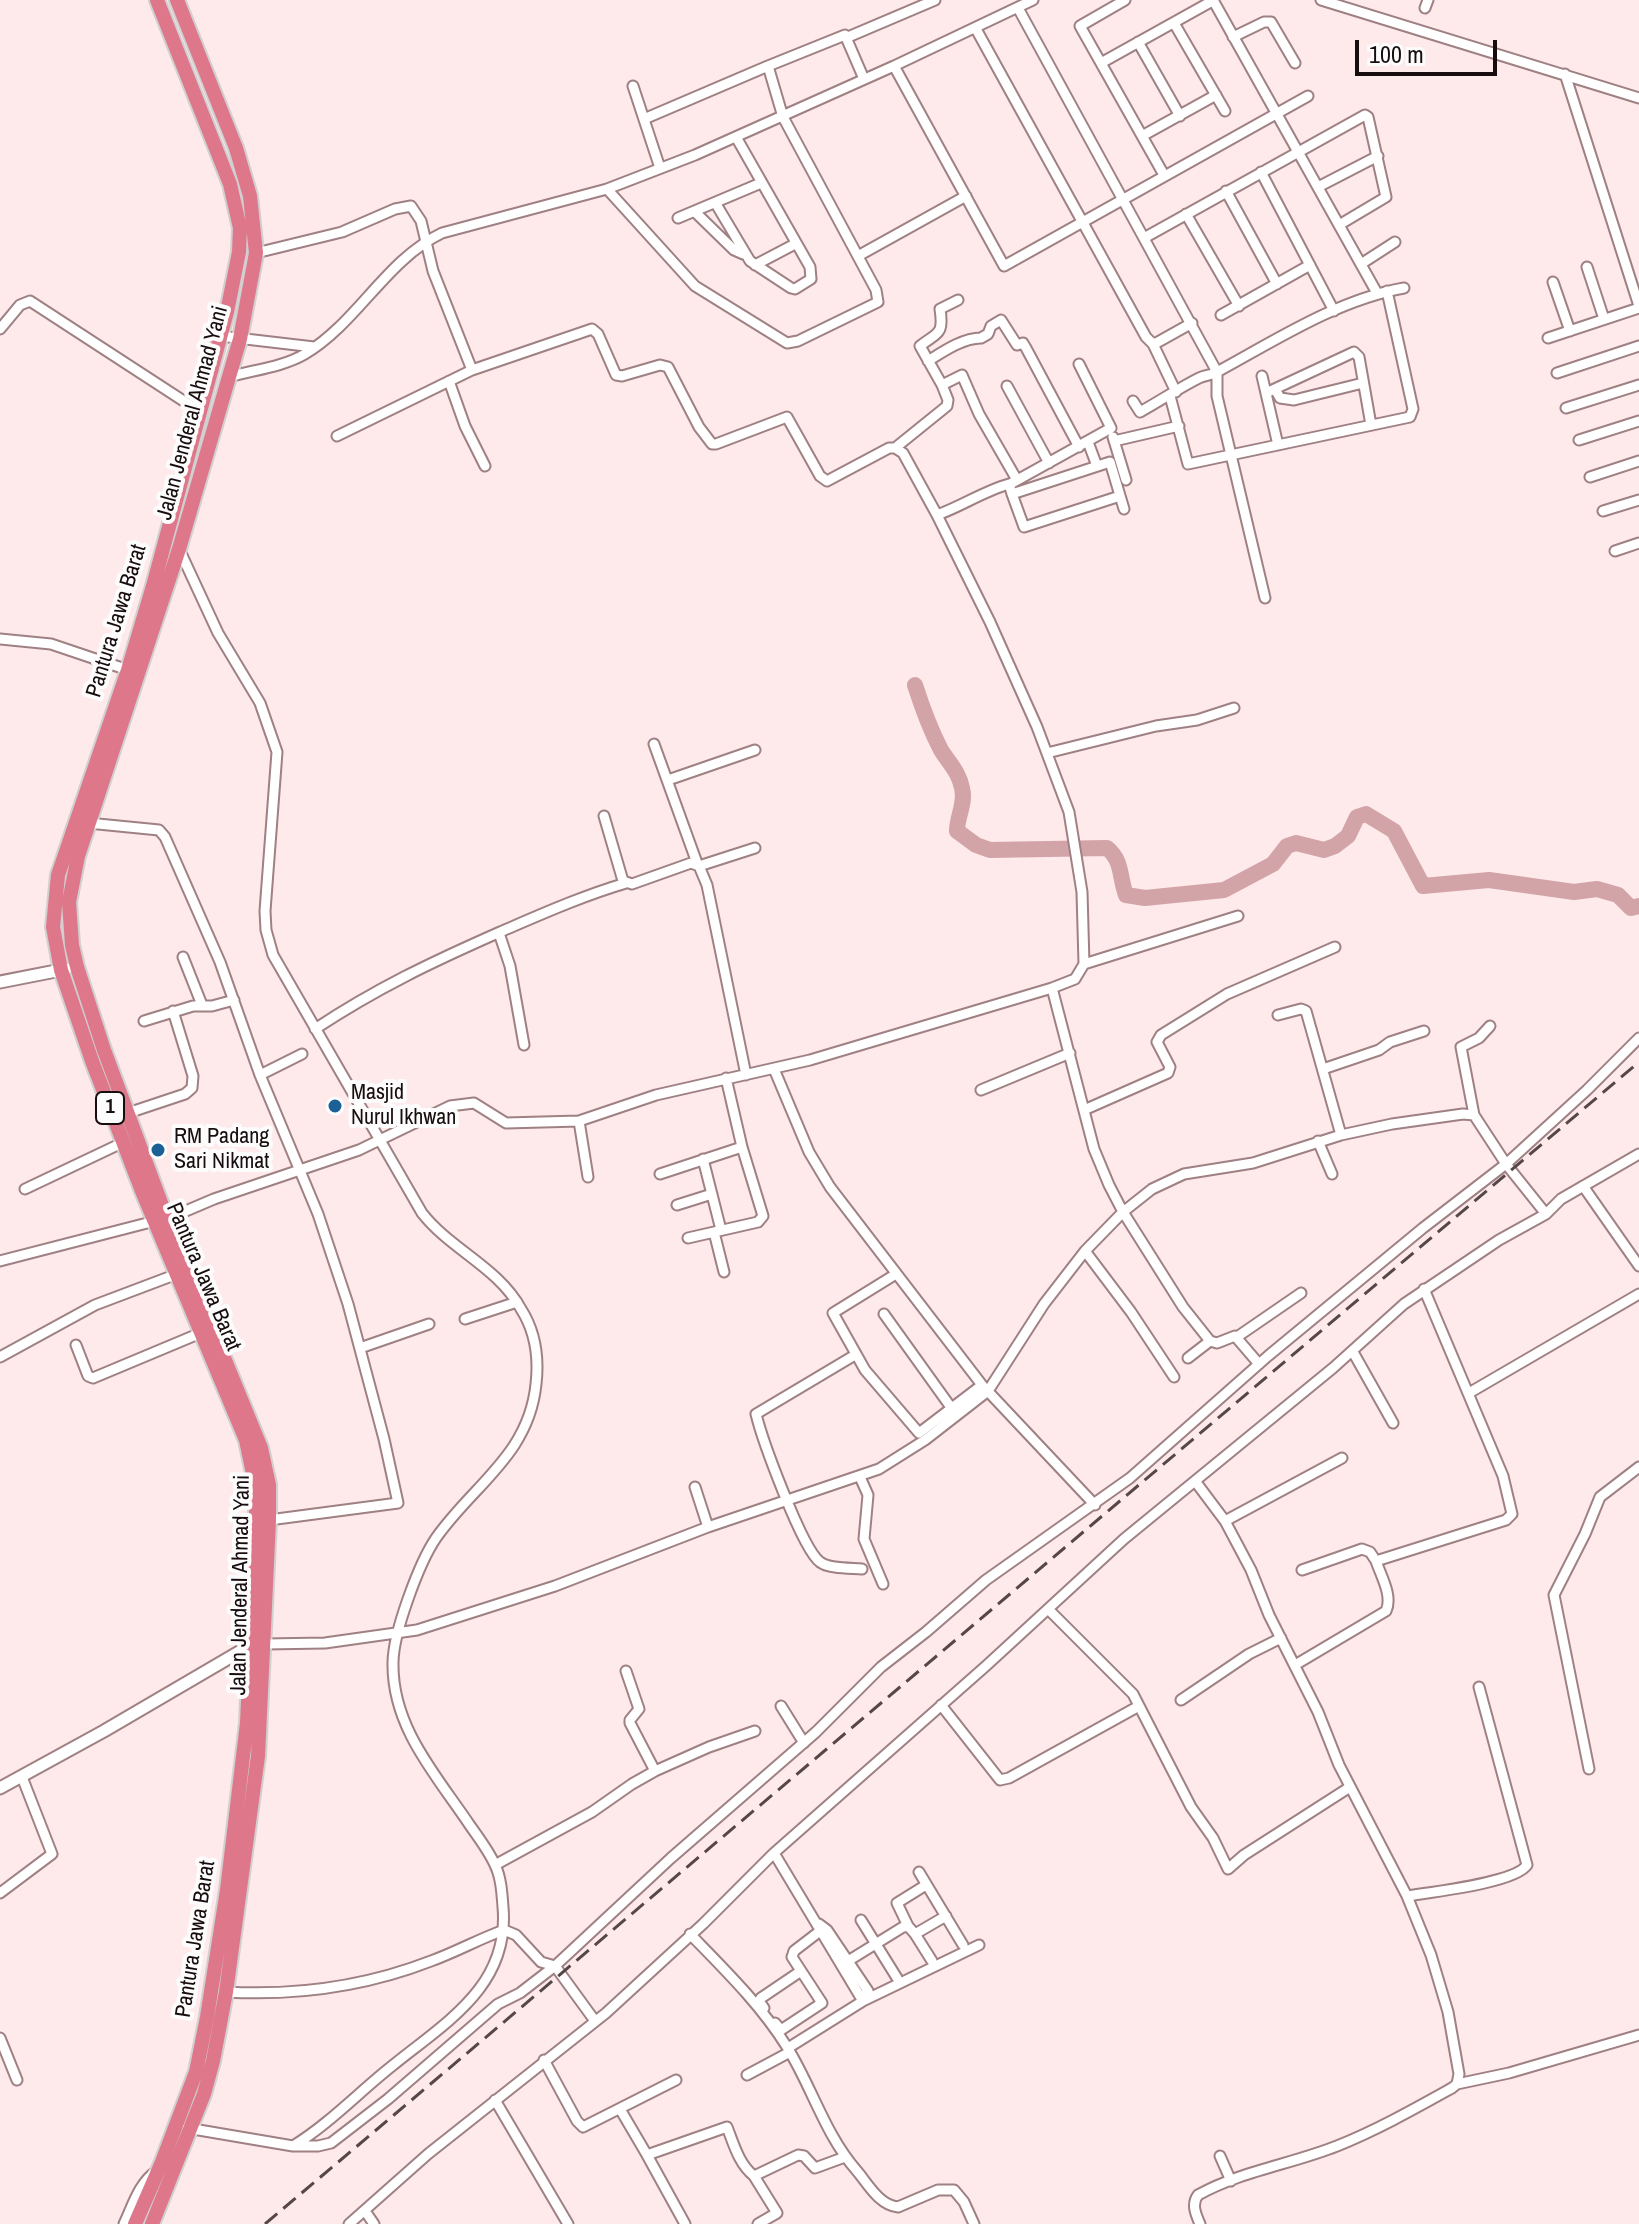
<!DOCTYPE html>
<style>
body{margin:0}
#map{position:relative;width:1639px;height:2224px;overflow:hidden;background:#fee9eb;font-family:"Archivo Narrow",sans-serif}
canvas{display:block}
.scale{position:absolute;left:1355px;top:40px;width:142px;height:36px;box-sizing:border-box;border:4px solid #180d0e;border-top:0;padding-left:10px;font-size:24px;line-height:28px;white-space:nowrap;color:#180d0e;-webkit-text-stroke:6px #fcfcfc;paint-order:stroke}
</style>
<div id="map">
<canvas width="1639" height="2224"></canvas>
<div class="scale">100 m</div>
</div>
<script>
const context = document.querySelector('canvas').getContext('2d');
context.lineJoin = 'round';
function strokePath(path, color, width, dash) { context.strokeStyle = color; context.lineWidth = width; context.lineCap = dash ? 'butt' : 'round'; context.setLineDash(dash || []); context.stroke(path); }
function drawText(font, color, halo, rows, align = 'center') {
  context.font = font + ' "Archivo Narrow",sans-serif'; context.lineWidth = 8; context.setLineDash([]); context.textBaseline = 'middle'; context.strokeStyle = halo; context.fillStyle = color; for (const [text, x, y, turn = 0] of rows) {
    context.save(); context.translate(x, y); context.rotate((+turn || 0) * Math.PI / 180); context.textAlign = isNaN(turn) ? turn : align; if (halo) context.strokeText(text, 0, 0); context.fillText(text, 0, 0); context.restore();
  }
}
strokePath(new Path2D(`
 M915 685C922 707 930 729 941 750 949 763 959 772 962 788 966 803 957 816 957 831L976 845 990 850 1107 848C1123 861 1119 877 1126 895L1145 898 1224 890 1273 864 1287 846 1296 843 1324 850 1335 846 1348 836 1357 817 1366 814 1394 831 1423 886 1489 880 1574 892 1597 889 1618 895 1631 908 1639 906`), '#d2a4a8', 16);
const minor = new Path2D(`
 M1125 0 1080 26 1164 175
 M1213 0 1377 293
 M1321 0 1639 98
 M1018 8 1217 372V396L1265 598
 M1425 8 1428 0
 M1174 23 1225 111
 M976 29 1146 337 1153 344 1158 342 1192 323
 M848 37 935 0
 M1233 37 1264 22H1271L1295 63
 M1138 42 1180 116
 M1101 63 1214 0
 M768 66 845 35 864 79
 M894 66 1004 266 1308 96
 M1565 74 1639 306
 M633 86 660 168
 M1142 136 1216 95
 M1261 172 1334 311
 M1318 187 1378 156
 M607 189 695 286 787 343 798 341 878 302 876 290 783 117 768 66 644 119
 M1226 191 1277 284
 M716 204 750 261 791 288 795 289 811 279 810 267 736 137
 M695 212 734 250 743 254
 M1186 214 1239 306
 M678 218 761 183
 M1144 238 1365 115 1368 117 1386 197 1339 225
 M256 253 342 232 395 209 411 206 421 221 433 271 472 370 592 329 598 334 616 375 622 376 660 365 668 367 699 427 712 444H716L787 417 820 476 827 481 889 448H895L903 453 937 515 990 622 1037 727 1069 812 1082 892 1084 964 1075 979 1052 988
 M858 256 966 196
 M1361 264 1395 242
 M755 265 795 244
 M1587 267 1604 319
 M1553 282 1570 331
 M958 300 940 309C944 335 938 332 920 346L942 385 962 375 979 414 1017 480
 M1221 315 1310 265
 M0 329 20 305 30 301 199 411
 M220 336 314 347
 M1548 338 1639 308
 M1153 344 1176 392
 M928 361C944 351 963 338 981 338L988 334 991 326 1001 320 1017 345 1023 343 1026 348 1079 447
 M1557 373 1639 346
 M1262 376 1278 445
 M229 377C253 370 283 367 305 354 358 322 386 260 442 233L607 189 695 155 894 66 1033 0
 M449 381 465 426 485 466
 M1007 386 1049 463
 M1275 389 1280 398 1294 400 1363 383
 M1266 393 1354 352 1359 357 1371 425
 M1170 396 1188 464 1410 417 1413 409 1387 291
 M1133 401 1140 412C1160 401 1179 388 1199 378 1205 375 1212 375 1217 372 1276 340 1337 300 1404 288
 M1566 408 1639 385
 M337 436 472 370
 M1113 437 1126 480
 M1579 440 1639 421
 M1114 441 1179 426
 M1088 442 1097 466
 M895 448 947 406 948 400 942 385
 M1590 477 1639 461
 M1012 483 1111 428 1079 364
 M1012 494 1024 527 1120 496
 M1603 511 1639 500
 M937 515C962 506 984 491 1009 484L1012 494 1110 462 1124 509
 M179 549 218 633 260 703 277 752 265 911 266 930 273 955 422 1213C451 1250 498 1267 521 1309 535 1331 539 1358 536 1384 529 1455 473 1485 436 1538 419 1563 393 1633 393 1663 392 1727 436 1775 469 1824 478 1837 489 1851 495 1865 501 1877 502 1893 503 1907 510 1986 446 2022 392 2066 359 2092 329 2124 293 2146
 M1615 551 1639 543
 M0 639 51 644 128 670
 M654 744 697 863
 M1047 753 1156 726 1197 720 1234 708
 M668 780 755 750
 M604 816 623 881 632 884 691 863 699 866 707 885 746 1075
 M88 823 159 830 165 837 220 962 260 1075 318 1214 348 1304 384 1439 398 1503 269 1520
 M699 866 755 848
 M499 933 510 966 524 1045
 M183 957 202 1005
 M1084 964 1238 916
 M1278 1015 1301 1009 1306 1011 1341 1135
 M144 1021 193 1006H212L234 1000
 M315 1029C377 988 432 962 500 932 542 914 582 896 626 883
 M774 1069 809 1152 830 1187 982 1385 1095 1505
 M1323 1069 1379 1050 1390 1042 1424 1031
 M260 1075 302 1054
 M981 1090 1070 1053
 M1084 1110 1168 1073 1170 1067 1157 1042 1161 1035 1227 994 1335 947
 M128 1113 185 1094 192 1088 193 1076 173 1011
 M1474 1115 1461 1047 1479 1038 1490 1026
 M579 1121 588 1177
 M1318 1141 1332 1174
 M703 1159 721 1230
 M660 1174 742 1147
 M1583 1186 1639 1266
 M25 1189 124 1142
 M677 1205 712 1194
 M167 1219 214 1199 359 1150 450 1106 474 1103 506 1123 579 1121 656 1095 810 1060 1052 988 1094 1149 1109 1185 1123 1212 1183 1307 1210 1341
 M714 1232 724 1272
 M688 1238 758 1222 763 1216 742 1147 726 1078
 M1085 1251 1131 1312 1174 1377
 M0 1261 155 1221
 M896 1274 833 1313 865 1370 919 1433 982 1385
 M884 1314 955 1413
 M465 1319 517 1302
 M1237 1337 1301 1293
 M76 1345 88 1376 93 1378 203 1332
 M360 1348 429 1324
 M1353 1352 1393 1423
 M855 1355 756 1414C762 1439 802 1549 820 1562 829 1569 850 1568 862 1569
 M0 1357 95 1305 177 1274
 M1188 1358 1210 1341 1217 1343 1235 1336 1259 1364
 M1469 1393 1639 1294
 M860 1477 868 1495 864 1539 883 1584
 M1195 1481 1225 1521 1251 1570 1269 1615 1318 1712 1339 1765 1407 1896 1431 1955 1448 2012 1459 2074 1457 2084 1452 2088C1416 2108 1377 2130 1337 2146 1292 2164 1241 2171 1198 2195 1191 2204 1196 2215 1200 2224
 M695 1487 708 1527
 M1225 1521 1342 1458
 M1302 1570 1362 1549 1370 1552 1376 1561
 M1049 1610 1133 1694 1191 1807 1213 1838 1228 1869 1244 1855 1350 1787
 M265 1644 325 1643 417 1630 555 1586 708 1527 879 1469 925 1440 988 1391 1044 1304 1085 1251 1123 1212 1152 1189 1184 1174 1253 1163 1341 1135 1392 1124 1463 1114 1474 1115 1506 1164 1546 1214
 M1295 1665 1386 1611C1393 1596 1381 1576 1376 1561L1506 1520 1512 1514 1503 1476 1424 1289
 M626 1671 639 1709 630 1720V1723L655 1771
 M1181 1700 1249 1654 1281 1638
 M941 1705 1000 1780 1009 1778 1139 1706
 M781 1706 804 1743
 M1589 1769 1554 1595 1585 1534 1600 1497 1639 1467
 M774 1853 861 1998 868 1991 827 1930 819 1924
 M495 1865 592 1812 632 1784 655 1771 709 1747 755 1731
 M919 1872 963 1945
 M0 1893 52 1854 22 1777
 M1407 1896C1431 1892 1515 1883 1527 1865L1479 1687
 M861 1920 897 1978
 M908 1926 897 1903 926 1885
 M690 1934C724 1969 761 2005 787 2047 812 2087 825 2135 857 2171 868 2184 879 2205 898 2207L938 2190H954L964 2202 974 2224
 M915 1934 932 1961
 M848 1961 903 1927 908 1926 915 1934 946 1916
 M226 1992C298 1996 364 1987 431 1961 456 1952 479 1939 504 1930L516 1935 541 1962 555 1966 595 2021
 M764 2008 759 2001 761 1998 801 1971
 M775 2023 781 2030 822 2003 792 1957 794 1951 824 1928
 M0 2038 17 2080
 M788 2048 863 2001 979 1945
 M544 2060 577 2121 583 2127 676 2080
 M747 2075 790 2052
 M1457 2084 1509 2073 1639 2035
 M495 2100 568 2224
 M620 2109 647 2155
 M187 2128 293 2146H318L331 2143 388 2099 498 2004 520 1993 555 1966 671 1858 816 1732 881 1667 926 1632 986 1580 1130 1478 1268 1356 1423 1228 1506 1164 1587 1090 1639 1038
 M1220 2156 1231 2181
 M754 2176 777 2213 758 2224
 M365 2211 374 2224
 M349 2224 428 2154 606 2013 703 1924 774 1853 987 1665 1124 1539 1333 1368 1404 1304 1499 1240 1546 1214 1561 1199 1639 1154
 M685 2224 647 2155 727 2127C734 2145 739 2164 754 2176L798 2155 804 2156 815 2168 845 2157`);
const tertiary = new Path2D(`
 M0 982 66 969
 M0 1788 104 1731 251 1645
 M125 2224C134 2205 140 2183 158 2171`);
const trunk = new Path2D(`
 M135 2224 162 2162 196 2072 207 2017 227 1890 247 1723 256 1523V1488L246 1440 142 1191 92 1061 61 970 53 927 58 875 128 670 153 586 227 312 239 252 240 228 230 184 157 0
 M152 2224 204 2094 213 2061 226 1992 258 1756 269 1520V1485L261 1448 167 1219 104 1050 77 967 72 945 69 902 78 856 179 549 240 339 256 253 250 196 236 148 177 0`);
strokePath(minor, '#9f8083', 13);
strokePath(tertiary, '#9f8083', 15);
strokePath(trunk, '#d1cfcf', 18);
strokePath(minor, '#fff', 9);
strokePath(tertiary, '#fff', 11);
strokePath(trunk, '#de778a', 14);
strokePath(new Path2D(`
 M265 2224 1639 1062`), '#554748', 3, [16, 8]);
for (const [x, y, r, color] of [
 [335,1106,8,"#1c6196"],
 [158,1150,8,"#1c6196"]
]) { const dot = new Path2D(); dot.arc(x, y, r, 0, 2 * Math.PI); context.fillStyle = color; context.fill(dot); strokePath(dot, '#fcfcfc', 3); }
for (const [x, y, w] of [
 [110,1108,28]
]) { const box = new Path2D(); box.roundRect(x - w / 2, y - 16, w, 32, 6); context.fillStyle = '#fcfcfc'; context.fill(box); strokePath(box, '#180d0e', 2); }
drawText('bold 20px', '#180d0e', null, [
 ["1",110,1108]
]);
drawText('22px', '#180d0e', '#fcfcfc', [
 ["Jalan Jenderal Ahmad Yani",193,413,-75],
 ["Pantura Jawa Barat",117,621,-73],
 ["Pantura Jawa Barat",203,1277,67],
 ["Jalan Jenderal Ahmad Yani",241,1585,-89],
 ["Pantura Jawa Barat",196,1939,-81]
]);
drawText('22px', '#180d0e', '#fcfcfc', [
 ["Masjid",351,1093],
 ["Nurul Ikhwan",351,1118],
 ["RM Padang",174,1137],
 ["Sari Nikmat",174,1162]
], 'left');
</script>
